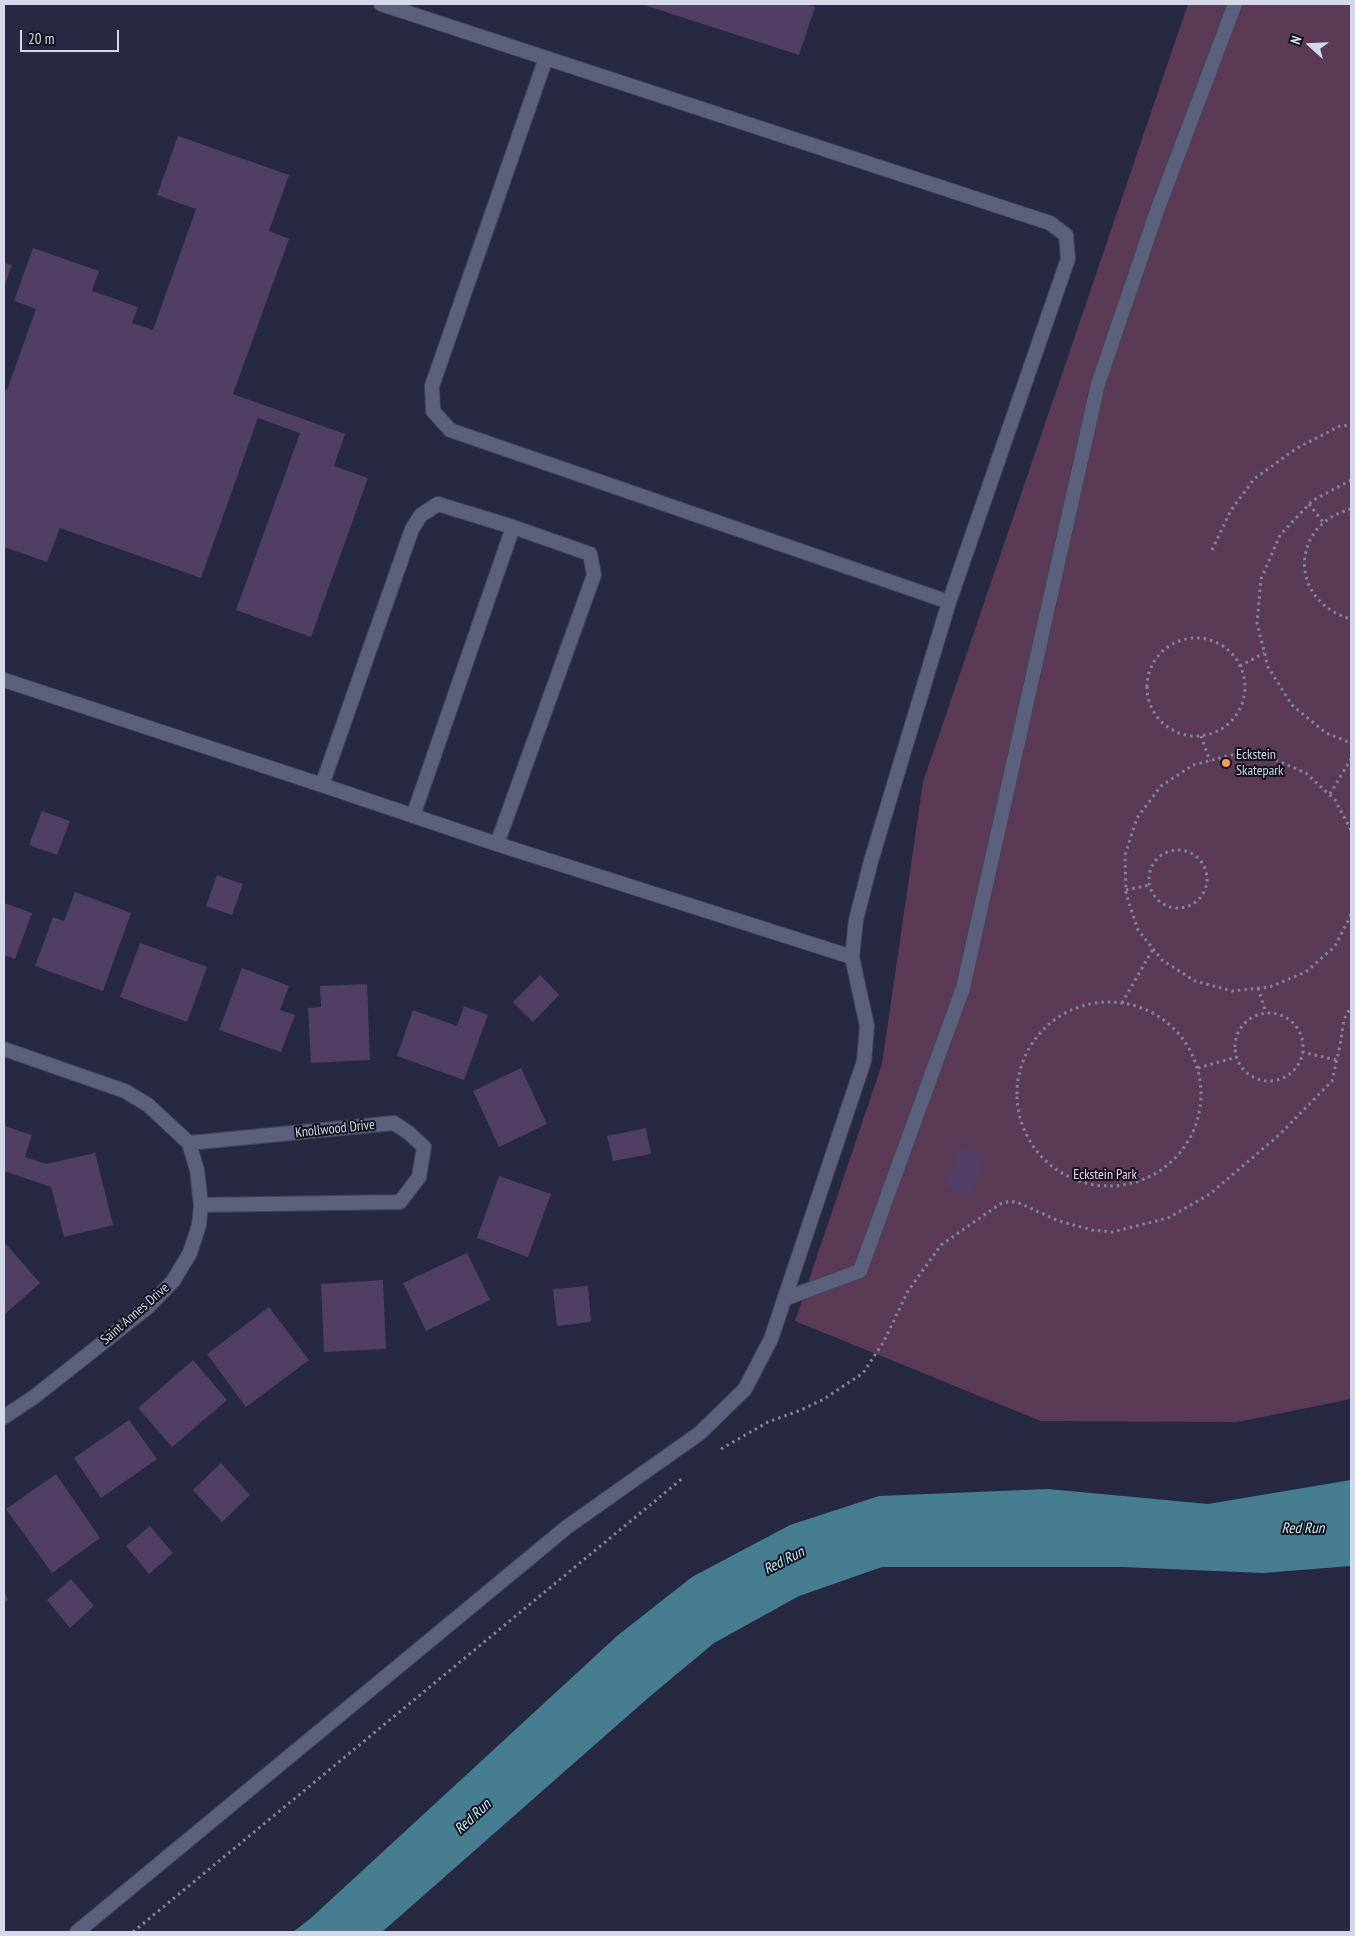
<!DOCTYPE html>
<style>
body{margin:0}
#map{position:relative;width:1355px;height:1936px;overflow:hidden;background:#262941;font-family:"PT Sans Narrow",sans-serif}
canvas{display:block}
.frame{position:absolute;inset:0;border:5px solid #d5d8e8;pointer-events:none}
.north{position:absolute;left:1285px;top:20px;width:50px;height:50px;-webkit-text-stroke:4px #11131e;paint-order:stroke;rotate:290deg;font-size:14px;font-weight:700;line-height:20px;text-align:center;color:#d5d8e8}
.north::after{content:'';display:block;margin:auto;width:18px;height:22px;background:#d5d8e8;clip-path:polygon(50% 0,100% 100%,50% 72%,0 100%)}
.scale{position:absolute;left:20px;top:30px;width:99px;height:22px;box-sizing:border-box;border:2px solid #d5d8e8;border-top:0;padding-left:6px;font-size:15px;line-height:18px;white-space:nowrap;color:#d5d8e8;-webkit-text-stroke:4px #11131e;paint-order:stroke}
</style>
<div id="map">
<canvas width="1355" height="1936"></canvas>
<div class="frame"></div>
<div class="north">N</div>
<div class="scale">20 m</div>
</div>
<script>
const context = document.querySelector('canvas').getContext('2d');
context.lineJoin = 'round';
function fill(path, color) { context.fillStyle = color; context.fill(path, 'evenodd'); }
function strokePath(path, color, width, dash) { context.strokeStyle = color; context.lineWidth = width; context.lineCap = dash ? 'butt' : 'round'; context.setLineDash(dash || []); context.stroke(path); }
function drawText(font, color, halo, rows, align = 'center') {
  context.font = font + ' "PT Sans Narrow",sans-serif'; context.lineWidth = 4; context.setLineDash([]); context.textBaseline = 'middle'; context.strokeStyle = halo; context.fillStyle = color; for (const [text, x, y, turn = 0] of rows) {
    context.save(); context.translate(x, y); context.rotate((+turn || 0) * Math.PI / 180); context.textAlign = isNaN(turn) ? turn : align; if (halo) context.strokeText(text, 0, 0); context.fillText(text, 0, 0); context.restore();
  }
}
fill(new Path2D(`
 M1188 4H1351V1399L1237 1422 1041 1421 795 1321 882 1064 923 782Z`), '#5b3a56');
fill(new Path2D(`
 M1351 1480V1566L1263 1573 1123 1567H882L799 1596 714 1643 648 1698 382 1932H293L311 1918 617 1636 692 1577 790 1525 879 1496 1048 1489 1208 1504Z`), '#477d91');
fill(new Path2D(`
 M641 4H806L815 7 799 55Z
 M178 136 289 175 269 231 289 239 233 394 345 434 334 466 368 478 311 637 236 610 300 433 258 418 201 578 60 528 47 562 4 547V389L7 390 36 309 14 301 33 248 99 271 92 291 138 307 132 323 153 330 196 209 157 195Z
 M4 263 12 265 4 287Z
 M42 811 70 821 57 855 29 845Z
 M217 875 243 884 232 915 206 906Z
 M75 892 131 913 103 991 35 966 53 917 64 921Z
 M4 903 32 913 15 959 4 955Z
 M140 943 207 967 187 1022 120 997Z
 M242 968 289 986 280 1010 295 1015 281 1052 219 1030Z
 M540 975 559 995 533 1022 513 1002Z
 M367 984 370 1060 311 1063 308 1008 321 1007 320 986Z
 M464 1006 488 1015 464 1080 397 1056 413 1010 457 1026Z
 M521 1068 547 1124 499 1147 473 1091Z
 M4 1126 32 1135 25 1157 46 1164 95 1153 113 1225 64 1237 51 1187 4 1171Z
 M646 1128 651 1154 613 1161 607 1136Z
 M960 1147 985 1156 971 1196 945 1187Z
 M499 1176 551 1194 528 1257 477 1238Z
 M4 1242 40 1283 4 1315Z
 M467 1253 490 1300 426 1331 403 1283Z
 M383 1280 386 1349 324 1352 321 1284Z
 M588 1286 591 1322 557 1326 553 1289Z
 M269 1307 309 1360 246 1407 207 1354Z
 M193 1360 227 1400 172 1447 138 1408Z
 M129 1420 157 1459 101 1498 74 1458Z
 M221 1463 250 1495 222 1522 193 1490Z
 M56 1474 100 1538 52 1573 6 1509Z
 M150 1526 173 1553 149 1574 126 1546Z
 M71 1579 94 1606 70 1628 47 1600Z
 M4 1590 8 1600 4 1602Z`), '#503e64');
const service = new Path2D(`
 M381 4 1050 223 1066 235 1068 259 949 602 871 861 856 920 852 957
 M546 58 432 386 433 411 450 430 949 602
 M4 680 322 785 497 844 852 957 867 1026 864 1061 771 1339 745 1389 700 1433 567 1527 77 1932
 M322 785 412 529 421 515 438 504 513 527 590 554 594 575 497 844
 M413 816 513 527
 M784 1299 860 1271 963 988 1098 384 1158 208 1235 4`);
const minor = new Path2D(`
 M4 1049 125 1091 148 1105 189 1143 197 1170 201 1205 199 1225 190 1253 173 1281 148 1307 34 1397 4 1417
 M189 1143 394 1123 409 1133 424 1147 419 1177 400 1202 201 1205`);
strokePath(service, '#424559', 16);
strokePath(minor, '#424559', 16);
strokePath(new Path2D(`
 M1351 480 1312 501 1280 535 1261 579 1257 623 1268 667 1292 705 1326 733 1351 743
 M1309 504 1323 522
 M1351 509C1289 525 1289 602 1351 619
 M1212 550 1231 510 1254 479 1297 448 1340 426 1351 425
 M1147 687a49 49 0 1 1 98 0a49 49 0 1 1-98 0Z
 M1240 666 1264 653
 M1201 736 1210 761
 M1330 794 1351 759
 M1351 830 1335 800 1306 773 1271 758 1231 755 1193 765 1161 786 1137 818 1125 855 1126 894 1138 930 1162 960 1195 981 1232 991 1270 987 1306 972 1335 946 1351 915
 M1149 879a29 29 0 1 1 58 0a29 29 0 1 1-58 0Z
 M1126 890 1150 885
 M1258 988 1266 1013
 M1017 1094a92 92 0 1 1 184 0a92 92 0 1 1-184 0Z
 M1122 1003 1153 949
 M1235 1047a34 34 0 1 1 68 0a34 34 0 1 1-68 0Z
 M1302 1052 1336 1060
 M1198 1068 1237 1057
 M721 1449 768 1422 801 1410 824 1399 863 1373 883 1343 908 1291 941 1245 1000 1204 1010 1201 1019 1203 1059 1221 1092 1230 1112 1232 1168 1218 1210 1194 1279 1135 1332 1081 1340 1046 1344 1019 1351 1007
 M133 1932 684 1477`), '#828599', 3, [2.5, 4]);
strokePath(service, '#5c607c', 14);
strokePath(minor, '#5c607c', 14);
for (const [x, y, r, color] of [
 [1226,763,5,"#fe9c57"]
]) { const dot = new Path2D(); dot.arc(x, y, r, 0, 2 * Math.PI); context.fillStyle = color; context.fill(dot); strokePath(dot, '#11131e', 2); }
drawText('14px', '#d5d8e8', '#11131e', [
 ["Eckstein",1236,755],
 ["Skatepark",1236,771]
], 'left');
drawText('14px', '#d5d8e8', '#11131e', [
 ["Knollwood Drive",335,1129,-6],
 ["Saint Annes Drive",135,1314,-41]
]);
drawText('14px', '#fdccf4', '#11131e', [
 ["Eckstein Park",1105,1175]
]);
drawText('italic 15px', '#c8e9f6', '#11131e', [
 ["Red Run",1303,1529],
 ["Red Run",784,1561,-27],
 ["Red Run",473,1817,-43]
]);
</script>
